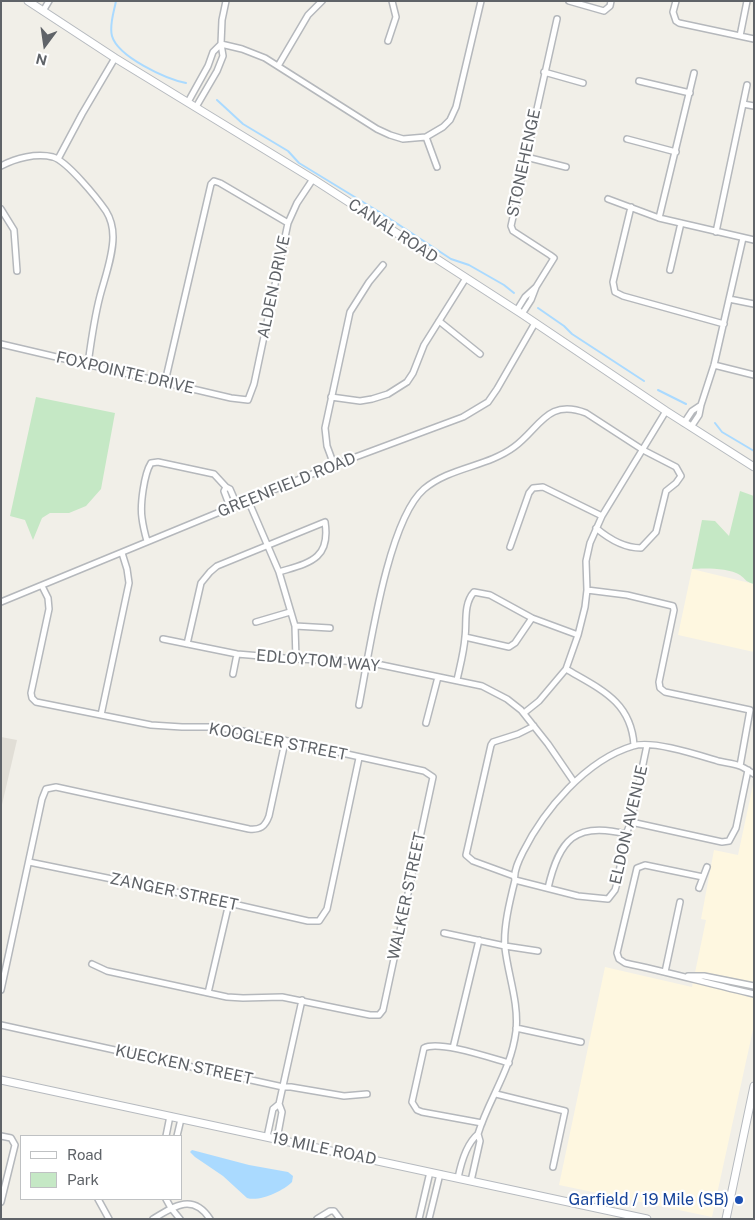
<!DOCTYPE html>
<style>
body{margin:0}
#map{position:relative;width:755px;height:1220px;overflow:hidden;background:#f1efe8;font-family:"Public Sans",sans-serif}
canvas{display:block}
.frame{position:absolute;inset:0;border:2px solid #5f6368;pointer-events:none}
.legend{position:absolute;left:20px;top:1135px;width:162px;height:65px;box-sizing:border-box;background:#fff;border:1px solid #bfc1c3;margin:0;padding:6px 9px;list-style:none;font-size:15px;color:#5f6368}
.legend li{display:flex;align-items:center;gap:10px;height:25px}
.legend b{width:25px;border:1px solid #bfc1c3}
.north{position:absolute;left:20px;top:20px;width:50px;height:50px;-webkit-text-stroke:4px #fff;paint-order:stroke;rotate:194deg;font-size:14px;font-weight:700;line-height:20px;text-align:center;color:#5f6368}
.north::after{content:'';display:block;margin:auto;width:18px;height:22px;background:#5f6368;clip-path:polygon(50% 0,100% 100%,50% 72%,0 100%)}
</style>
<div id="map">
<canvas width="755" height="1220"></canvas>
<div class="frame"></div>
<ul class="legend">
<li><b style="height:6px;background:#fff"></b>Road</li>
<li><b style="height:14px;background:#c5e8c5"></b>Park</li>
</ul>
<div class="north">N</div>
</div>
<script>
const context = document.querySelector('canvas').getContext('2d');
context.lineJoin = 'round';
function fill(path, color) { context.fillStyle = color; context.fill(path, 'evenodd'); }
function strokePath(path, color, width, dash) { context.strokeStyle = color; context.lineWidth = width; context.lineCap = dash ? 'butt' : 'round'; context.setLineDash(dash || []); context.stroke(path); }
function drawText(font, color, halo, rows, align = 'center') {
  context.font = font + ' "Public Sans",sans-serif'; context.lineWidth = 4.5; context.setLineDash([]); context.textBaseline = 'middle'; context.strokeStyle = halo; context.fillStyle = color; for (const [text, x, y, turn = 0] of rows) {
    context.save(); context.translate(x, y); context.rotate((+turn || 0) * Math.PI / 180); context.textAlign = isNaN(turn) ? turn : align; if (halo) context.strokeText(text, 0, 0); context.fillText(text, 0, 0); context.restore();
  }
}
fill(new Path2D(`
 M692 569 754 584V652L678 635Z
 M754 780V1025L712 1217 559 1185 605 967 692 987 706 920 701 919 714 850 738 855Z`), '#fef7e0');
fill(new Path2D(`
 M1 737 17 740 1 809Z`), '#e1ded6');
fill(new Path2D(`
 M36 397 115 413 101 489 86 506 69 513H50L42 518 33 540 25 520 10 516Z
 M740 491 754 496V584C744 581 747 580 740 575 729 568 705 568 692 569L702 520 715 521 729 536Z`), '#c5e8c5');
fill(new Path2D(`
 M192 1150 249 1165 288 1172 293 1176 292 1182C283 1191 260 1202 247 1198L223 1176 195 1157 190 1152Z`), '#aadaff');
strokePath(new Path2D(`
 M116 1C114 12 109 25 112 36 118 57 166 79 186 83
 M217 100 243 124 288 151 299 163 381 213 451 259 469 265 504 285 514 293
 M538 308 564 326 572 334 644 381
 M658 390 686 404
 M715 423 722 432 754 451`), '#aadaff', 2);
const street = new Path2D(`
 M226 1 222 20 221 44 242 49 265 58 377 129 390 135 403 139 426 137 443 127 450 120 456 107 481 1
 M569 1 604 11 610 6 611 1
 M676 1 673 12 676 21 679 23 754 39
 M43 11 49 1
 M740 36 747 1
 M388 41 396 17 392 1
 M278 66 308 15 322 1
 M544 72 583 83
 M639 81 690 93
 M188 102 208 66 213 52 221 44 223 56 217 71 196 107
 M743 104 754 106
 M426 137 437 167
 M627 139 676 152
 M526 157 566 167
 M58 159 82 114 115 58
 M1 166C16 158 36 153 53 157 67 161 97 198 106 211 111 219 113 228 113 237 113 256 105 277 100 296 94 319 91 342 88 364
 M608 199 659 218 754 240
 M631 207 613 282 615 292 623 296 724 324
 M1 209 14 230 17 271
 M659 218 694 73
 M716 232 747 85
 M670 270 681 223
 M536 287 554 258 550 255 513 231 511 226 557 19
 M729 299 754 304
 M517 310 525 297 536 287 531 300 522 314
 M439 321 480 354
 M1 344 231 398 248 400 254 384 288 223 297 203 313 179
 M714 365 754 375
 M165 382 211 184 214 181 220 183 288 223
 M331 397 360 401 372 399 388 394 407 382 413 373 424 345 466 278
 M701 405 714 365 743 238
 M684 423 692 411 701 405 699 415 691 427
 M334 465 327 446 325 428 350 312 369 282 383 265
 M248 500 279 572 295 626 296 659
 M230 507 224 491 226 487 230 489 237 505
 M147 541C145 534 143 526 142 518 140 505 144 474 151 463L158 462 214 474 226 487
 M510 547 529 493 533 488 543 487 602 516
 M42 586 48 598 49 609 31 693 32 698 36 702 151 725 182 727H212L242 731 424 771 433 777 383 1010 379 1015H370L282 997 243 998 227 997 107 971 92 964
 M587 590 627 595 673 606 674 610 659 682 660 688 665 692 750 710 740 766
 M1 602 334 465 463 417 488 402 497 389 535 323
 M256 622 290 612
 M295 626 330 628
 M465 637 509 647 515 643 532 618
 M163 639 237 654 296 659 367 662 482 686 507 699 521 710 548 744 574 782
 M187 644 201 583 210 572 217 566 325 522C331 560 308 563 279 572
 M566 669C600 689 631 701 634 745
 M233 674 237 654
 M457 680C460 666 464 652 465 637 467 623 463 604 474 592L490 595 532 618 578 635
 M359 705C369 655 387 521 424 489 450 467 487 467 514 447 540 428 547 398 586 413L643 450 676 467 681 476 676 483 666 491 656 532 641 548C624 548 609 539 596 528
 M524 713 539 701 566 669 578 635 585 607 587 590 586 561 590 543 602 516 666 411
 M101 715 129 583 127 569 122 553
 M426 723 438 677
 M631 822 722 842 729 841 736 828 748 770
 M29 862 229 903 308 921H319L327 909 359 758
 M514 876 473 861 466 855 491 745 493 742 518 734 534 726
 M703 877 645 865 637 868 617 953 619 959 625 963C668 972 710 984 754 994
 M515 880 578 896 608 899 615 890 617 883 626 834 631 822 647 745
 M548 888C559 840 575 821 626 834
 M699 888 707 867
 M444 933 505 946 538 951
 M665 972 680 902
 M688 976H704L754 986
 M1 990 42 799 46 789 56 787 249 829C260 830 265 827 269 816L285 742
 M208 993 229 903
 M1 1025 283 1087H291L344 1096 367 1094
 M516 1028 581 1042
 M453 1048 479 940
 M496 1094 565 1111 553 1167
 M279 1104 302 1000
 M482 1123 422 1112 417 1110 412 1102 424 1048C439 1040 491 1058 509 1063
 M478 1134C489 1098 511 1071 516 1031 519 1003 508 975 505 948 503 928 510 900 515 880 513 872 519 860 523 852 544 810 586 760 633 746 653 740 698 755 718 761 726 763 733 763 740 766 745 768 749 771 754 774
 M1 1136 11 1138 15 1145 1 1202
 M166 1136 170 1116
 M177 1136 181 1119
 M267 1137 273 1109 279 1104 282 1112 277 1139
 M458 1178C461 1163 466 1144 478 1134L480 1141 471 1181
 M98 1199 109 1219
 M166 1199 171 1208 180 1219
 M153 1219C174 1206 193 1193 210 1219
 M317 1219 330 1211H334L340 1219
 M419 1219 430 1172
 M429 1219 440 1174`);
const secondary = new Path2D(`
 M28 1 115 58 313 179 522 314 666 411 754 467
 M1 1080 647 1219
 M726 1219 754 1086`);
strokePath(street, '#b5b8bc', 8);
strokePath(secondary, '#b6babf', 9);
strokePath(street, '#fff', 5);
strokePath(secondary, '#fff', 7);
for (const [x, y, r, color] of [
 [739,1200,5,"#1a4fb4"]
]) { const dot = new Path2D(); dot.arc(x, y, r, 0, 2 * Math.PI); context.fillStyle = color; context.fill(dot); strokePath(dot, '#fff', 2); }
drawText('16px', '#5f6368', '#fff', [
 ["STONEHENGE",524,163,-78],
 ["CANAL ROAD",393,231,33],
 ["ALDEN DRIVE",274,287,-78],
 ["FOXPOINTE DRIVE",125,373,13],
 ["GREENFIELD ROAD",287,485,-22],
 ["EDLOYTOM WAY",318,661,5],
 ["KOOGLER STREET",278,742,11],
 ["ELDON AVENUE",629,825,-77],
 ["ZANGER STREET",174,892,12],
 ["WALKER STREET",407,896,-78],
 ["KUECKEN STREET",184,1065,12],
 ["19 MILE ROAD",324,1149,12]
]);
drawText('16px', '#164399', '#fff', [
 ["Garfield / 19 Mile (SB)",729,1200]
], 'right');
</script>
